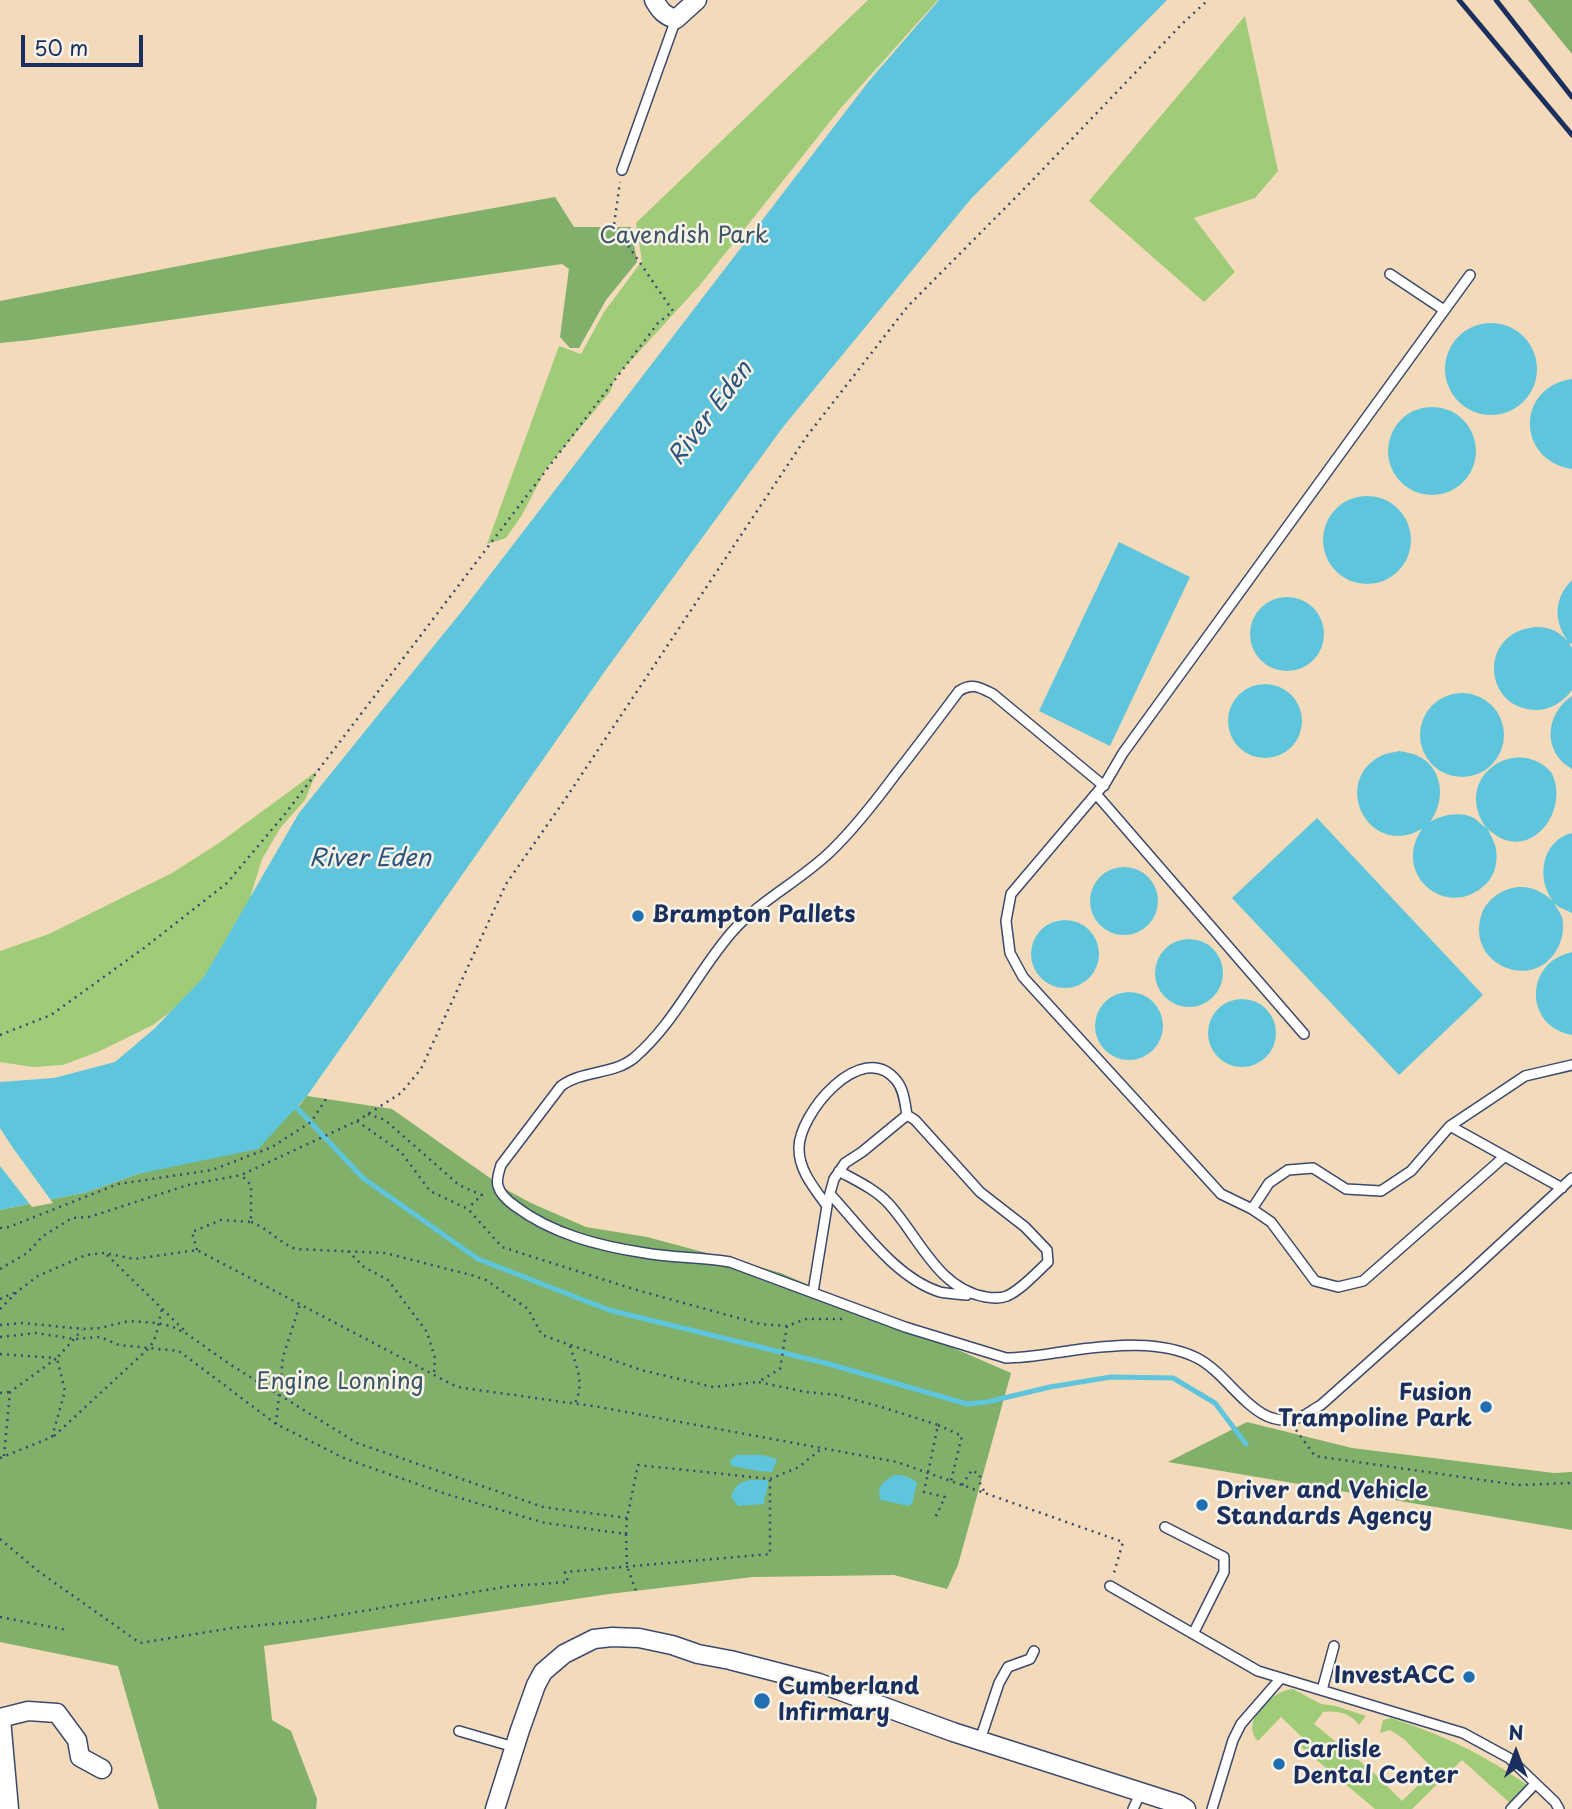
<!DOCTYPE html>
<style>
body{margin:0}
#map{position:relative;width:1572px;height:1809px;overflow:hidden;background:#f2daba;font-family:"Playpen Sans",sans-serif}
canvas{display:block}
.north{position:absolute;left:1481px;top:1718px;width:70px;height:70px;-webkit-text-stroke:5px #f7f3e8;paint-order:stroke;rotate:0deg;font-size:19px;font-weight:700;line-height:28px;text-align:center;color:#1b2f5e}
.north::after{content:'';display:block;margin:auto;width:24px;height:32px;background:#1b2f5e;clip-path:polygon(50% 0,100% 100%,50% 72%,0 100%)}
.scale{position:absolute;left:21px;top:35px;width:122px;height:32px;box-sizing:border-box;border:4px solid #1b2f5e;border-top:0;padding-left:9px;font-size:21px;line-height:24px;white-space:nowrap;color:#1b2f5e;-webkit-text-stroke:5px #f7f3e8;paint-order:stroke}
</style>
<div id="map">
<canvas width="1572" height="1809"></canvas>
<div class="north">N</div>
<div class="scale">50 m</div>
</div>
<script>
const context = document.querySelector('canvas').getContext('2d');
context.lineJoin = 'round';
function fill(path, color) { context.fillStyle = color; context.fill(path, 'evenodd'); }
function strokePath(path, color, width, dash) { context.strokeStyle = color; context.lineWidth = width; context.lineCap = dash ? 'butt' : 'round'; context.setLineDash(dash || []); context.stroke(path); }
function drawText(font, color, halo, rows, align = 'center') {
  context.font = font + ' "Playpen Sans",sans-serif'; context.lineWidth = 5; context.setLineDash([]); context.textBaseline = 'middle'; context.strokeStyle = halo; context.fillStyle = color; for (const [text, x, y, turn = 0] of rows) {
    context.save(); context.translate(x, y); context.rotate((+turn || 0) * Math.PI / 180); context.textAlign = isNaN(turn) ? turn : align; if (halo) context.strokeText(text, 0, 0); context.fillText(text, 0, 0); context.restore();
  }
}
fill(new Path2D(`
 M868 0H938L840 109 700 285 615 378 610 392 546 469 522 515 506 538 487 544 559 346 581 354 604 312 642 261 636 223Z
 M1245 16 1278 171 1255 198 1194 218 1235 272 1204 302 1089 201Z
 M317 771 305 800 281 827 262 859 246 911 219 960 186 1000 153 1025 100 1051 63 1065 33 1067 0 1062V951L49 934 172 873 219 843Z
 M1293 1689 1321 1704 1336 1706 1366 1716 1359 1725C1351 1713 1337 1710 1323 1712L1314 1724 1372 1771 1402 1801 1434 1770 1404 1739 1390 1730 1380 1733 1383 1720 1391 1718C1443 1735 1481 1753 1526 1784V1796L1511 1804 1462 1760 1412 1809H1375L1301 1747 1306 1741 1281 1717 1258 1741C1239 1721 1273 1690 1293 1689Z`), '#a0cc79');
fill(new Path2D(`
 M1528 0H1572V54Z
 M555 197 574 227H631L637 262 606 300 579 348H570L560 337 569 269 562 264 30 340 0 343V301L261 250Z
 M307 1096 392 1109 507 1190 531 1203 586 1227 647 1237 781 1273 1011 1373 958 1565 947 1589 894 1575 753 1577 609 1594 264 1646 272 1720 291 1731 317 1799 316 1809H159L118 1666 0 1642V1210L87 1192 138 1174 297 1108Z
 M1247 1422 1352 1448 1554 1473 1572 1472V1530L1168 1462Z`), '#80b069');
fill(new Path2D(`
 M939 0H1167L970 200 783 427 605 671 307 1096 258 1149 138 1174 87 1192 0 1210V1082L54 1078 115 1062 154 1029 204 977 299 813 466 606 869 81Z
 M1445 369a46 46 0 1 1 92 0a46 46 0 1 1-92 0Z
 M1572 379V469C1516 460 1516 387 1572 379Z
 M1388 451a44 44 0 1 1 88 0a44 44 0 1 1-88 0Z
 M1323 540a44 44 0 1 1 88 0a44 44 0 1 1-88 0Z
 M1119 542 1190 577 1110 746 1039 711Z
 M1572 580V644L1569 643 1572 648V690C1563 702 1551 710 1536 710 1485 709 1478 638 1529 628 1537 626 1547 627 1555 631 1560 633 1564 638 1568 641 1553 621 1554 598 1572 580Z
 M1250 634a37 37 0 1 1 74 0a37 37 0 1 1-74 0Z
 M1228 721a37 37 0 1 1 74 0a37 37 0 1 1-74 0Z
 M1420 735a42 42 0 1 1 84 0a42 42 0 1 1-84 0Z
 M1572 696V769C1542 752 1545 714 1572 696Z
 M1399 751C1405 752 1411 753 1416 755 1444 767 1446 801 1430 822 1442 815 1459 811 1474 818 1478 821 1483 826 1487 829 1450 777 1517 734 1551 772 1572 811 1528 867 1488 829 1490 835 1495 842 1496 849 1498 862 1495 875 1486 884 1447 922 1391 874 1422 829 1417 831 1412 834 1407 835 1361 844 1337 780 1379 757 1385 753 1392 753 1399 751Z
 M1317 818 1483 995 1399 1075 1232 898Z
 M1572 833V913L1559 907 1554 903C1556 907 1560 912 1562 917 1564 925 1563 936 1560 943 1539 996 1463 966 1482 913 1491 891 1520 880 1540 892 1545 894 1549 898 1553 901 1536 879 1541 841 1572 833Z
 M1090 901a34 34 0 1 1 68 0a34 34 0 1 1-68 0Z
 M1031 954a34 34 0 1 1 68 0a34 34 0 1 1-68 0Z
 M1155 973a34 34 0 1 1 68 0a34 34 0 1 1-68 0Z
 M1572 952V1035C1525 1027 1523 963 1572 952Z
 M1095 1026a34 34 0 1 1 68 0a34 34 0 1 1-68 0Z
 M1208 1033a34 34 0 1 1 68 0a34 34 0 1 1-68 0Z
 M736 1455C750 1455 766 1453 777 1460L772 1472 758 1471 731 1466 730 1461Z
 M894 1475C903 1475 910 1476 917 1483L912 1504 908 1506 881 1500C875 1488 884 1481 894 1475Z
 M750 1480H768C769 1487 764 1496 764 1504L738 1506 731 1497C735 1486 739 1482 750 1480Z`), '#5ec5dc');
fill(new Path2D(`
 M0 1128 13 1148 53 1203 32 1207 0 1166Z`), '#f2daba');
strokePath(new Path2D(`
 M297 1108 363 1178 478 1259 609 1310 829 1364 967 1404 987 1402 1050 1387 1111 1377 1173 1378 1215 1403 1246 1444`), '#5ec5dc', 5);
const service = new Path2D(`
 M622 170 676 19
 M1390 274 1444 310
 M1470 275 1123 753 1106 782 1011 894 1006 921 1010 953 1023 977 1221 1194 1252 1209 1271 1222 1315 1281 1338 1287 1363 1281 1504 1157
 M1104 786 993 694C981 688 972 682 959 691 938 719 917 747 895 775 875 802 854 829 830 852 800 881 759 901 732 932 697 972 675 1023 634 1058 613 1075 582 1070 561 1086L501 1165C499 1172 496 1179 498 1186 500 1194 508 1201 515 1206 552 1234 599 1246 645 1253 673 1258 702 1257 730 1262L905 1327 1006 1358C1029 1358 1052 1353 1075 1350 1114 1345 1161 1340 1197 1358 1233 1376 1256 1436 1303 1416 1309 1413 1315 1408 1321 1405L1469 1273 1572 1178
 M1096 794 1304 1034
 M1450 1126 1562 1188
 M839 1171C855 1180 875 1189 888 1203 918 1235 937 1289 986 1297 993 1298 999 1299 1007 1296 1022 1289 1036 1273 1048 1262L1047 1250 1025 1227 980 1192 915 1120 907 1115
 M830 1194C861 1227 895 1278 940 1292 948 1294 959 1294 967 1295
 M1252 1209 1269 1183 1288 1170 1313 1168 1346 1189 1381 1191 1411 1171 1450 1126 1525 1076 1572 1065
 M813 1292 827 1206V1204L834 1179 845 1163 862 1152 907 1115C905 1104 904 1089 896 1080 862 1038 798 1114 799 1149 799 1171 815 1189 827 1206
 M1165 1527 1224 1557V1572L1193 1634
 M1110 1586 1258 1671 1463 1733 1509 1758 1555 1802 1559 1809
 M1322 1690 1334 1646
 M459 1731 514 1747
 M980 1740 999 1683 1008 1667 1030 1659 1034 1651
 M1133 1809 1141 1792
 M1212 1809 1233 1740 1241 1724 1281 1678
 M1511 1809 1535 1784`);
const minor = new Path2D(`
 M654 0C660 10 664 16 676 19L697 0
 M0 1718 28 1711 57 1713 77 1740 80 1757 102 1769
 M1 1719 9 1809
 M495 1809 520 1730 536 1685 543 1672 564 1654 594 1639 612 1637 639 1638 672 1645 698 1654 730 1660 819 1683 953 1732 1178 1804 1186 1809`);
strokePath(service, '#3b496c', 12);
strokePath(minor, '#3b496c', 21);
strokePath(new Path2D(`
 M0 1035 51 1015 144 948 227 883 285 814 658 323 673 311 614 225 620 182
 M368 1114 385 1120 459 1185 482 1195 468 1208
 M357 1121 401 1152 430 1191 468 1209 502 1247 633 1289 760 1324 787 1326 806 1319H843
 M251 1222C268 1228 279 1243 296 1249L385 1253 471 1275 486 1280 528 1309 542 1335 641 1370 713 1387 758 1382
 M0 1228 9 1227 118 1184 212 1170 272 1147 311 1122 326 1099
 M197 1250 192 1232 221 1220 251 1222V1185L242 1176
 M348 1251 364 1267 388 1280 427 1332 435 1358 434 1373
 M107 1255 185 1331
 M0 1269 27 1253 43 1236 72 1218 89 1217 188 1185 241 1175 357 1121 401 1093 421 1069 506 884 564 801 807 436 908 306 1023 190 1182 24 1208 0
 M0 1299 16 1292
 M0 1309 18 1291 38 1276 86 1255 105 1253 134 1259 197 1250 457 1387 599 1407 897 1462 1123 1542 1114 1573
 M0 1325 23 1323 83 1329 100 1328 129 1321 157 1323 171 1326 187 1334 231 1365 357 1443 543 1507 627 1518
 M787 1326 780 1369 758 1382 806 1392 837 1395 885 1408 938 1425 924 1492 945 1497 935 1518
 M0 1337 36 1333 75 1339 100 1337 119 1345 179 1351 276 1424 346 1459 446 1494 545 1523 626 1534 627 1518 638 1465 770 1479 799 1467 821 1449
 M570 1346C576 1366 585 1383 575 1403
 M0 1354 56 1358
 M0 1393 10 1392
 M276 1424 283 1357 300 1304
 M938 1425 962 1436 951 1481
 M1296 1430 1315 1456 1518 1485 1572 1483
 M54 1436 149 1348C158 1337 158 1322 162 1309
 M4 1456 10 1392 57 1358
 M0 1458 52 1437 65 1391 57 1358 82 1330
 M962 1485 972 1470 980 1475V1483L985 1493
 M626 1534 627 1566 636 1591
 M0 1539 38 1571 140 1643 232 1628 304 1621 510 1586 568 1582 565 1572 770 1554V1480
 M0 1617 67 1630`), '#3b496c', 2.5, [2, 5]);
strokePath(service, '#fff', 9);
strokePath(minor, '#fff', 18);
strokePath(new Path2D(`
 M1459 0 1572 135
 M1496 0 1572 97`), '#1b2f5e', 5);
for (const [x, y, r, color] of [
 [638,916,7,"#1f6fb2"],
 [1486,1407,7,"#1f6fb2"],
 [1202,1505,7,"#1f6fb2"],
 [1469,1677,7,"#1f6fb2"],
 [762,1701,9,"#1f6fb2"],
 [1279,1764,7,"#1f6fb2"]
]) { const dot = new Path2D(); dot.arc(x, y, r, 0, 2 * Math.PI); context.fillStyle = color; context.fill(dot); strokePath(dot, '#f7f3e8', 2.5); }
drawText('23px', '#3c5665', '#f7f3e8', [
 ["Cavendish Park",684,237],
 ["Engine Lonning",340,1383]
]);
drawText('bold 23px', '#1b2f5e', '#f7f3e8', [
 ["Brampton Pallets",652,916],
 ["Fusion",1472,1394,"right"],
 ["Trampoline Park",1472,1420,"right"],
 ["Driver and Vehicle",1216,1492],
 ["Standards Agency",1216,1518],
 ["InvestACC",1455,1677,"right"],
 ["Cumberland",778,1688],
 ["Infirmary",778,1714],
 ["Carlisle",1293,1751],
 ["Dental Center",1293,1777]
], 'left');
drawText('italic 24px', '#2c547e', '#f7f3e8', [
 ["River Eden",711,414,-53],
 ["River Eden",370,859]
]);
</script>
